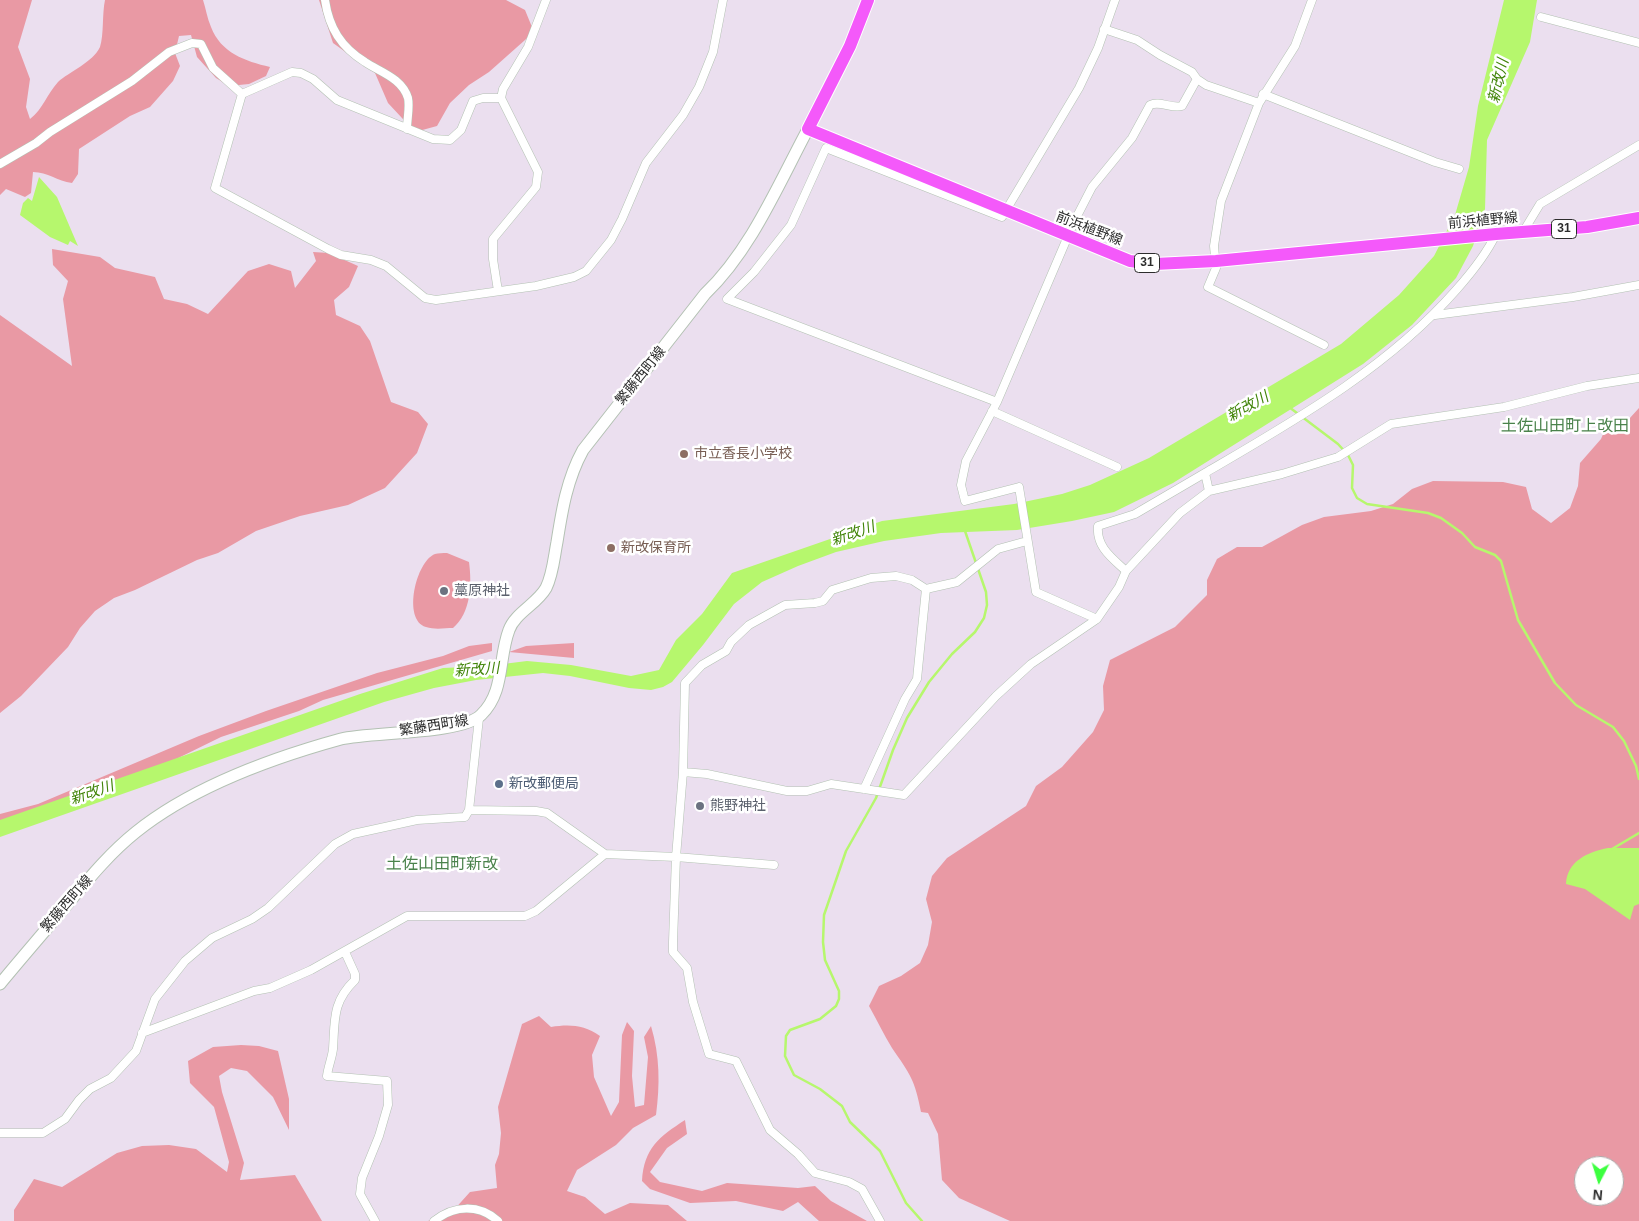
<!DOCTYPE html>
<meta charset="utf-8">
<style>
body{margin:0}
#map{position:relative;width:1639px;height:1221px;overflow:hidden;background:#ebdfef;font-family:Helvetica,sans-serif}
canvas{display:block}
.north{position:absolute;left:1574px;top:1156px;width:50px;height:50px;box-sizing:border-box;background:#fff;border:1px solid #ababab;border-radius:50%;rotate:185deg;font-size:14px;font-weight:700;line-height:20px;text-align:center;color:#2d2d2d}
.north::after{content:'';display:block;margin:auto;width:18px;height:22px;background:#3cff3f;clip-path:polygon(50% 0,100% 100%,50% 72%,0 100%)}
</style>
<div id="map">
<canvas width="1639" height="1221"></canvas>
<div class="north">N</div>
</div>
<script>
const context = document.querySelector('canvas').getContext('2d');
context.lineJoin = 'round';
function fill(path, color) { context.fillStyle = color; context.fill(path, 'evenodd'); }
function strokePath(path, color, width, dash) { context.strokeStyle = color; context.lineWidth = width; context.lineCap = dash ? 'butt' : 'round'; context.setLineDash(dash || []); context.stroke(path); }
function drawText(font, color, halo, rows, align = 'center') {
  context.font = font + ' Helvetica,"Noto Sans JP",sans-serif'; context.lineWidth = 5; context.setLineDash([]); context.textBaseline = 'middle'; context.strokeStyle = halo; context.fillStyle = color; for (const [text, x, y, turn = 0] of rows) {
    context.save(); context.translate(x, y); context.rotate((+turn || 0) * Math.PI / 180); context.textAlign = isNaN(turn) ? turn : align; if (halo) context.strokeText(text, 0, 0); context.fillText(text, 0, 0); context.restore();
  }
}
fill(new Path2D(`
 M0 0H32L18 47 30 79 26 107 30 119C43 109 47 94 58 82 69 72 93 62 100 47 104 35 102 14 105 0H203C206 9 207 18 211 27 221 53 245 61 270 67L266 76 249 84 229 86 216 78 197 57 191 35 179 36 175 53 180 66 173 81 150 107 130 116 79 149 78 174 72 183C57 181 48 172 33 172L31 193 25 197 6 189 0 195Z
 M319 0H506L525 10 534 32 489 72 469 85 450 103 437 126 415 132 388 103 375 73 333 43Z
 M52 249 100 257 115 268 155 277 164 299 187 304 208 314 248 271 269 264 291 271 295 288 316 261 313 252 329 253 358 266 349 287 334 300 336 315 360 326 370 341 391 402 418 412 428 424 417 453 385 488 348 505 300 516 256 531 218 553 197 560 135 590 114 598 95 611 80 628 68 647 21 696 0 713V315L72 366 63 299 68 281 53 265Z
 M1639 408V1221H1010L959 1198 942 1180 938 1134 928 1113 921 1112C915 1080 910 1074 892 1048 884 1035 877 1020 869 1006L879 986 901 976 920 963 928 945 932 922 926 899 932 876 947 858 1026 806 1036 786 1062 767 1093 732 1104 710 1103 686 1110 660 1175 627 1207 595V580L1217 559 1237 547H1262L1302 525 1324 517 1371 511 1393 504 1412 489 1433 481 1503 482 1526 487 1532 509 1551 523 1570 508 1578 486 1580 463 1601 439 1610 418 1629 419ZM1584 1166H1614V1196H1584Z
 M447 553 469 562C472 584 471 613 453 628 445 628 435 630 426 627 402 620 416 561 435 554 438 553 443 553 447 553Z
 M492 643V651L323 700 299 711 221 737 164 765 0 830V814L38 804 199 736 266 711 377 673 443 656 469 646Z
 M574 643V658L509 652 526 646Z
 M539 1016 551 1027C570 1024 584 1025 600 1036L592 1055 594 1077 611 1116 619 1102 622 1035 627 1022 634 1031 632 1076 635 1107 644 1105 648 1057 644 1037 651 1026C660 1056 660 1085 656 1115L633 1128 616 1145 577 1170 567 1191 585 1197 605 1214 630 1203 668 1205 687 1221H428L452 1212 470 1192 497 1188 495 1165 499 1154 501 1133 498 1107 522 1024Z
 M241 1045 259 1046 278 1051 289 1099V1130L273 1097 247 1071 231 1068 219 1076 222 1092 244 1163 240 1180 295 1175 322 1221H14V1210L34 1179 62 1187 117 1153 142 1146 169 1145 196 1149 227 1172 229 1162 214 1107 190 1083 188 1061 213 1047Z
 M685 1120 687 1134 667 1148 650 1172 660 1182 702 1191 727 1183 798 1188 815 1186 831 1201 867 1221H819L798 1202 783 1211 736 1201 690 1203 650 1189 642 1181C644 1148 659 1137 685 1120Z`), '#e999a4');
fill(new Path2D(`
 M1504 0H1537L1530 42 1487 140 1485 209 1473 246 1456 278 1412 325 1363 364 1173 483 1114 512 1072 521 1017 530 941 533 884 541 836 552 798 566 762 582 734 604 703 645 672 682 663 687 651 690 629 688 570 676 543 673 476 680 434 688 384 702 0 837V820L360 694 443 668 487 666 527 661 571 665 631 676 659 670 676 640 702 614 732 573 882 521 1014 504 1062 494 1090 485 1149 458 1341 344 1399 295 1434 256 1455 215 1469 167 1478 106Z
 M39 177 57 197 78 246 70 241 68 245 50 237 20 215 23 203 28 198 32 201Z
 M1608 848H1639V904L1634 906 1630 920 1585 889 1566 884C1567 861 1588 852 1608 848Z`), '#b6f76d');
strokePath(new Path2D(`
 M1289 407 1338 444 1348 455 1353 465 1352 488 1357 498 1367 504 1428 513 1441 518 1462 533 1475 547 1495 555 1501 561 1518 620 1555 683 1576 705 1613 727 1624 741 1636 766 1639 779
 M1612 849 1639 833
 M922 1221 906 1203 880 1151 850 1122 842 1106 820 1089 794 1075 785 1056 786 1036 790 1030 820 1019 836 1006 839 999V991L825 960 823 942 824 915 846 851 876 798 893 750 907 718 929 682 952 654 975 632 984 618 987 605 986 592 965 531`), '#b6f76d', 2.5);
const street = new Path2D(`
 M325 0C329 28 341 47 365 62 380 72 402 78 408 98 410 107 407 119 407 129
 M1312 0 1295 46 1259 103 1221 201 1214 246 1216 268 1208 287 1324 345
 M1541 17 1639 43
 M1104 29 1137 40 1160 55 1192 72 1197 79
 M242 94 215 188 328 249 341 255 371 260 386 266 425 298 436 300 536 286 574 277 586 271 611 240 622 219 646 163 683 115 699 87 713 52 723 0
 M242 94 292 72 301 73 313 79 337 100 433 139 450 140 461 130 473 101 483 98H501
 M1263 94 1435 162 1459 169
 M501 98 503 89 528 47 546 0
 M0 164 36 143 50 132 132 81 169 52 192 43 201 44 213 68 242 94
 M1523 232 1540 204 1639 145
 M498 291 493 259V239L536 187 538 172 501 98
 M1435 315 1573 297 1639 285
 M997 402 727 299 754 272 791 225 826 148 1002 217 1079 88 1098 48 1115 0
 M992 411 1117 467
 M1209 491 1205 473C1294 421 1388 368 1457 289 1472 272 1486 255 1496 234
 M1126 571C1112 558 1096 547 1098 526L1135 514 1205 473
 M1097 619 1036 592 1019 487 965 501 961 485 966 461 997 402 1074 222 1092 187 1132 138 1150 105C1160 100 1171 109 1182 106L1197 79 1206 85 1259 103
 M683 772 707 774 787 791H807L831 784 904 795 996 696 1031 664 1097 619 1119 587 1126 571 1180 513 1209 491 1282 474 1338 457 1391 424 1504 407 1587 386 1639 378
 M864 789 905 699 917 679 926 589
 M469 810 536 811 547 813 605 854
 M345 952 355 974V980C332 1002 335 1020 333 1049 332 1058 328 1067 327 1076L387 1081 388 1105 379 1136 362 1178 360 1194 375 1221
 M142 1033 254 991 270 988 311 970 407 916H525L536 911 605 854 676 857 774 865
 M0 1133H43L65 1119 79 1100 90 1089 111 1078 136 1051 155 999 185 961 212 938 252 919 268 908 335 844 353 834 417 820 465 817 469 810 479 718
 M434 1221C454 1205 479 1204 498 1221
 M880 1221 862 1189 849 1182 815 1173 798 1154 770 1130 736 1061 709 1054 693 1002 687 968 673 952V942L676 857 683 772 685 683 702 665 726 651 731 642 749 625 785 605 815 603 823 601 832 590 871 578 896 576 912 580 926 589 957 582 998 549 1027 541`);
const secondary = new Path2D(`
 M0 984C19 961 39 938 59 914 83 886 106 856 136 832 192 787 272 758 341 739 371 732 462 734 481 715 505 692 498 659 509 630 515 613 537 604 546 588 553 574 554 557 557 542 562 510 567 479 583 450L705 294C751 250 778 185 808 129`);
const primary = new Path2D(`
 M868 0 850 46 808 129 1130 261 1155 264 1216 261 1496 234 1587 227 1639 218`);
strokePath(street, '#b3c1b3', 9);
strokePath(secondary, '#b3c1b3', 13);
strokePath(primary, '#fff', 14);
strokePath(street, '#fff', 8);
strokePath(secondary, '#fff', 11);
strokePath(primary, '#f459fa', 12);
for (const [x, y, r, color] of [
 [684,454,5,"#8d6e63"],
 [611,548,5,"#8d6e63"],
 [444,591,5,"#6b7280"],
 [499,784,5,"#5c6f8a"],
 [700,806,5,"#6b7280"]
]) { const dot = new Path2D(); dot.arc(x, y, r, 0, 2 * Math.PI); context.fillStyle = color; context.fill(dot); strokePath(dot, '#fff', 2); }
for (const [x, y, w] of [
 [1564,229,25],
 [1147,263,25]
]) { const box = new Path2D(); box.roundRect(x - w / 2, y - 9.5, w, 19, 4); context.fillStyle = '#fff'; context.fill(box); strokePath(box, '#2d2d2d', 1); }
drawText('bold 12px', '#2d2d2d', null, [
 ["31",1564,229],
 ["31",1147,263]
]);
drawText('14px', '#2d2d2d', '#fff', [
 ["前浜植野線",1483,221,-5],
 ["前浜植野線",1089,229,21],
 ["繁藤西町線",641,376,-51],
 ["繁藤西町線",434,726,-9],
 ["繁藤西町線",67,904,-49]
]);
drawText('14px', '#785e54', '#fff', [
 ["市立香長小学校",694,454],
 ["新改保育所",621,548]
], 'left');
drawText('14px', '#5b616d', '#fff', [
 ["藁原神社",454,591],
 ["熊野神社",710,806]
], 'left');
drawText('14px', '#4e5e75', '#fff', [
 ["新改郵便局",509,784]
], 'left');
drawText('italic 15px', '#408408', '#fff', [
 ["新改川",1499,81,-77],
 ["新改川",1248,407,-29],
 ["新改川",853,534,-19],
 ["新改川",477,670,-4],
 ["新改川",92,793,-19]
]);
drawText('16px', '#4a824b', '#fff', [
 ["土佐山田町上改田",1565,427],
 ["土佐山田町新改",442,865]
]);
</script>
